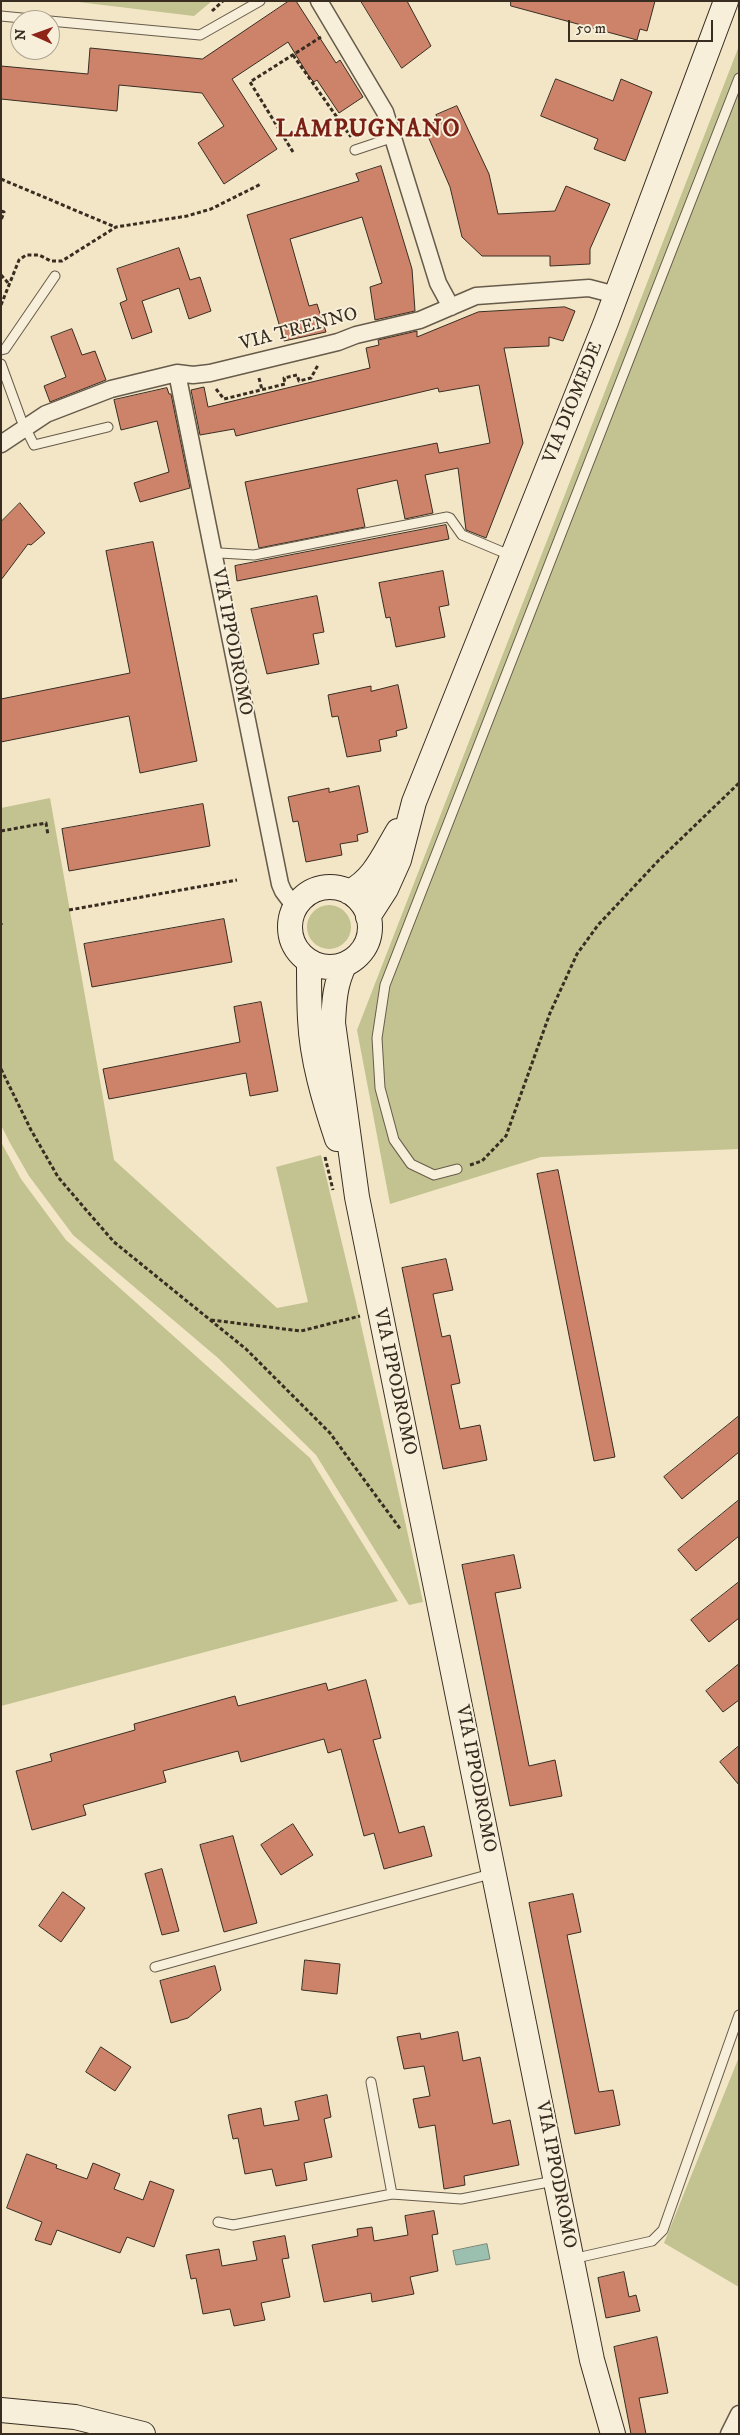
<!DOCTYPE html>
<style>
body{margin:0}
#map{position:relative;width:740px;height:2435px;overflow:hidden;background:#f2e6c6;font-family:"IM FELL DW Pica",serif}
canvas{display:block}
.frame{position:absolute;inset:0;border:2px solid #392d22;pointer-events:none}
.north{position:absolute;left:10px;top:10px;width:50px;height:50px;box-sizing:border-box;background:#f7efda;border:1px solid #aba190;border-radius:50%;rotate:272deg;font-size:14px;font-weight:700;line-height:20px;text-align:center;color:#392d22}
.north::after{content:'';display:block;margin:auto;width:18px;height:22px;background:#8f2418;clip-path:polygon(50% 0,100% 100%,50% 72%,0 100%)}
.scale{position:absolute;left:568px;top:20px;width:145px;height:22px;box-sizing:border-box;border:2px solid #392d22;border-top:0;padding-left:6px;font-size:15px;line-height:18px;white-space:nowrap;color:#392d22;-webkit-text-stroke:4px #f7efda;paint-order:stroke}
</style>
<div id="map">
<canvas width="740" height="2435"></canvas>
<div class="frame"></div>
<div class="north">N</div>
<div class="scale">50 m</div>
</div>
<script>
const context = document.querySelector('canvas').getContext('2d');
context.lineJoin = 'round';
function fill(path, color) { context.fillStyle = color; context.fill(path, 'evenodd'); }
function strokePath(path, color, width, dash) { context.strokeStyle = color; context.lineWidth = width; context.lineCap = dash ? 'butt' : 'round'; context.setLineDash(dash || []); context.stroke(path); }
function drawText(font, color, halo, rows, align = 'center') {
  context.font = font + ' "IM FELL DW Pica",serif'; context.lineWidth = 4; context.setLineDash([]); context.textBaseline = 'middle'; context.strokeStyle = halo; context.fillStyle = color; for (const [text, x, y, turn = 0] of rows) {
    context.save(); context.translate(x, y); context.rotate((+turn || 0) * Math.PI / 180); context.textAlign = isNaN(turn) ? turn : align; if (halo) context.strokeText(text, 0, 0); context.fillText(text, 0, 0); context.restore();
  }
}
fill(new Path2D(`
 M70 1H212L194 16Z
 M739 46V1149L541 1157 390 1204 357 1030Z
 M50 798 114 1160 277 1308 308 1302 276 1167 321 1155 356 1302 423 1602 409 1605 316 1455 218 1358 73 1235 29 1176 10 1143 1 1125V808Z
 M307 927a22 22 0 1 1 44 0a22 22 0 1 1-44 0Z
 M1 1142 21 1179 66 1240 310 1458 398 1601 1 1706Z
 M739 2057V2287L664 2243Z`), '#c2c390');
const water = new Path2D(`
 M487 2244 490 2259 456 2265 453 2251Z`);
fill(water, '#9cc0af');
strokePath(water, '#748577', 1);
const building = new Path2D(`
 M289 1H296L336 63 340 60 363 97 339 113 317 80 314 82 310 78 288 42 232 79 277 149 224 184 198 143 224 126 202 93 119 85 117 111 1 99V66L88 74 90 48 202 59Z
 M361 1H407L431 46 402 68Z
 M511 1H655L647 31 640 29 637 40 511 6Z
 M556 79 613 101 621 79 652 92 625 161 594 149 598 139 541 116Z
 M457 106 489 174 498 214 555 211 566 186 610 204 590 249V264L550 266V256H482L462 237 450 187 424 127 439 120 436 115Z
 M381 166 412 269 415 311 375 320 370 287 382 283 362 217 290 239 309 306 317 304 326 332 284 341 247 215 359 181 356 174Z
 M179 248 190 280 200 277 211 311 189 319 179 288 142 301 152 332 132 339 120 303 127 300 117 269Z
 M565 307 575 311 563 341 549 337V346L504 348 523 443 486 538 466 530 458 468 425 475 433 513 405 519 397 480 357 489 365 527 259 548 245 482 437 443 439 453 490 443 479 385 439 392 438 388 236 436 234 429 200 435 191 390 204 387 208 407 370 368 366 348 379 345 378 340 417 331V337L478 312Z
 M72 329 82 355 95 351 106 380 50 402 44 386 66 377 51 337Z
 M167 388 169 394H171L190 488 140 502 134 483 169 472 157 421 121 430 114 400Z
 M20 503 45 533 31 545 28 544 1 580V522Z
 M446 525 449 539 237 581 235 566Z
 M153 542 197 761 140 773 129 716 1 742V699L130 673 106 551Z
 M443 571 449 605 439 607 445 637 396 647 390 617 386 618 379 583Z
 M317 596 324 632 313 634 319 664 267 674 251 609Z
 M398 685 407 728 396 731 397 736 379 740 381 751 347 757 338 716 332 717 328 695 371 686V691Z
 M359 786 368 832 357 835 358 841 340 844 342 855 306 862 298 821 293 822 288 797 329 788V792Z
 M203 804 210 846 69 871 62 829Z
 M224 919 232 962 92 987 84 944Z
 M261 1002 278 1091 250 1096 246 1073 109 1099 103 1069 240 1042 234 1007Z
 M558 1170 615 1457 594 1461 537 1174Z
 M446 1259 453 1290 433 1294 442 1337 450 1335 460 1383 451 1385 460 1429 480 1425 487 1460 443 1469 402 1268Z
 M739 1416V1452L682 1499 664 1477Z
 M739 1500V1536L696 1571 678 1550Z
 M514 1555 521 1588 495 1593 529 1766 555 1760 562 1796 510 1806 462 1565Z
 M739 1582V1618L709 1642 691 1620Z
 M739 1664V1700L723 1712 706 1691Z
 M366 1680 381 1738 373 1740 399 1833 424 1826 432 1856 384 1869 374 1833 364 1836 341 1749 328 1753 324 1739 241 1762 238 1751 163 1771 166 1782 83 1805 86 1815 32 1830 16 1771 52 1761 50 1754 135 1730 134 1724 235 1696 238 1706 326 1683 328 1690Z
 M739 1746V1785L720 1762Z
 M293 1824 313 1855 281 1875 261 1845Z
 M233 1836 257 1923 224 1932 200 1845Z
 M162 1869 179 1931 162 1935 145 1874Z
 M63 1892 85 1908 61 1942 39 1926Z
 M573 1894 581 1932 567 1935 599 2092 613 2090 620 2125 575 2134 529 1903Z
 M305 1960 340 1964 337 1994 302 1990Z
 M215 1966 221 1990 188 2018 171 2023 160 1981Z
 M458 2032 463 2061 480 2057 493 2124 510 2120 519 2165 464 2176 465 2185 444 2189 435 2125 419 2128 413 2099 430 2096 424 2066 404 2069 397 2037 420 2033 421 2039Z
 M101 2047 131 2067 115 2091 86 2072Z
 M327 2095 331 2117 324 2119 332 2157 304 2163 307 2180 276 2186 272 2169 245 2174 238 2138 233 2139 228 2115 261 2108 264 2126 299 2120 295 2102Z
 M27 2154 57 2165 56 2168 87 2179 93 2163 120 2174 114 2189 143 2200 150 2181 174 2190 154 2247 127 2237 120 2253 57 2230 51 2245 35 2240 42 2222 7 2208Z
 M434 2211 438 2234 432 2235 438 2271 410 2277 414 2294 372 2302 371 2293 324 2302 312 2245 358 2236 357 2229 372 2227 374 2241 408 2235 405 2216Z
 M285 2236 289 2258 282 2259 290 2297 261 2303 265 2320 234 2326 230 2309 203 2314 196 2278 191 2279 186 2255 219 2249 222 2266 257 2260 253 2242Z
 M624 2272 629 2297 636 2295 640 2311 606 2318 598 2278Z
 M657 2337 668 2393 639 2398 646 2434H631L614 2347Z`);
fill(building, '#cd836a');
strokePath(building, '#392d22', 1);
const lane = new Path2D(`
 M1 16 42 20
 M50 21 200 35 260 1
 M355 150 394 137
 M1 350 5 349 55 276
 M1 364 21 419 34 445 108 427
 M220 553 254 555 447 517 450 518 462 535 512 556
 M457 1169 434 1175 411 1164 394 1140 380 1088 377 1038 385 985 739 78
 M155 1967 494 1873
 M371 2082 392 2194 461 2199 554 2181
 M218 2222 233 2225 392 2194
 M572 2259 652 2241 663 2230 739 2015`);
const street = new Path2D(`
 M319 1 385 112 438 283 451 307
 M177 373 280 884 283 891 295 907
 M1 444 46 414 111 389 177 373 193 375 210 373 338 342 356 335 420 320 476 296 589 288 616 295
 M729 2434 739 2414`);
const secondary = new Path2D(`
 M290 927a40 40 0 1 1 80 0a40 40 0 1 1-80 0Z
 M349 892C374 880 384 854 398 831
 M368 917 386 889 399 860 414 802 606 322 726 1
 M309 961C309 981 309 1000 310 1019 312 1060 324 1100 337 1139
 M345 964C335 983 334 1002 333 1023L357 1197 592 2360 613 2434
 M1 2410 75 2417 143 2434`);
strokePath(lane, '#675b4b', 11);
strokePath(street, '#675b4b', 19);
strokePath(secondary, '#392d22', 26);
strokePath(new Path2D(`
 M212 11 223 1
 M293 55 351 137
 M293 152 250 82 321 37
 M1 179 115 227
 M1 211 4 212 1 220
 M1 275 9 284
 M1 305 19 260 26 255H39L51 261H62L116 227 187 216 211 209 261 184
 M259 378 262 390
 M216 389 224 399 285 384 284 378 297 375 299 381 311 378 318 365
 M1 831 46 823 48 835
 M69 910 237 880
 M1 924 2 923
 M1 1069 31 1130 58 1177 87 1211 114 1242 246 1349 330 1433 401 1530
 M325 1157 333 1190
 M470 1165 482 1161 506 1136 550 1013 577 954 598 925 659 860 739 783
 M211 1320 301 1331 360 1316`), '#392d22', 3, [4, 2.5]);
strokePath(lane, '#f7efda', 9);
strokePath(street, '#f7efda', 16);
strokePath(secondary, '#f7efda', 24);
drawText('19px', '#392d22', '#f7efda', [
 ["VIA TRENNO",299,330,-15],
 ["VIA DIOMEDE",574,403,-68],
 ["VIA IPPODROMO",231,642,79],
 ["VIA IPPODROMO",394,1382,78],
 ["VIA IPPODROMO",475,1779,79],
 ["VIA IPPODROMO",555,2175,79]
]);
context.letterSpacing = '1px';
drawText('bold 24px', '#7a1f14', '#f7efda', [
 ["LAMPUGNANO",368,131]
]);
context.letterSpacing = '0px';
</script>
